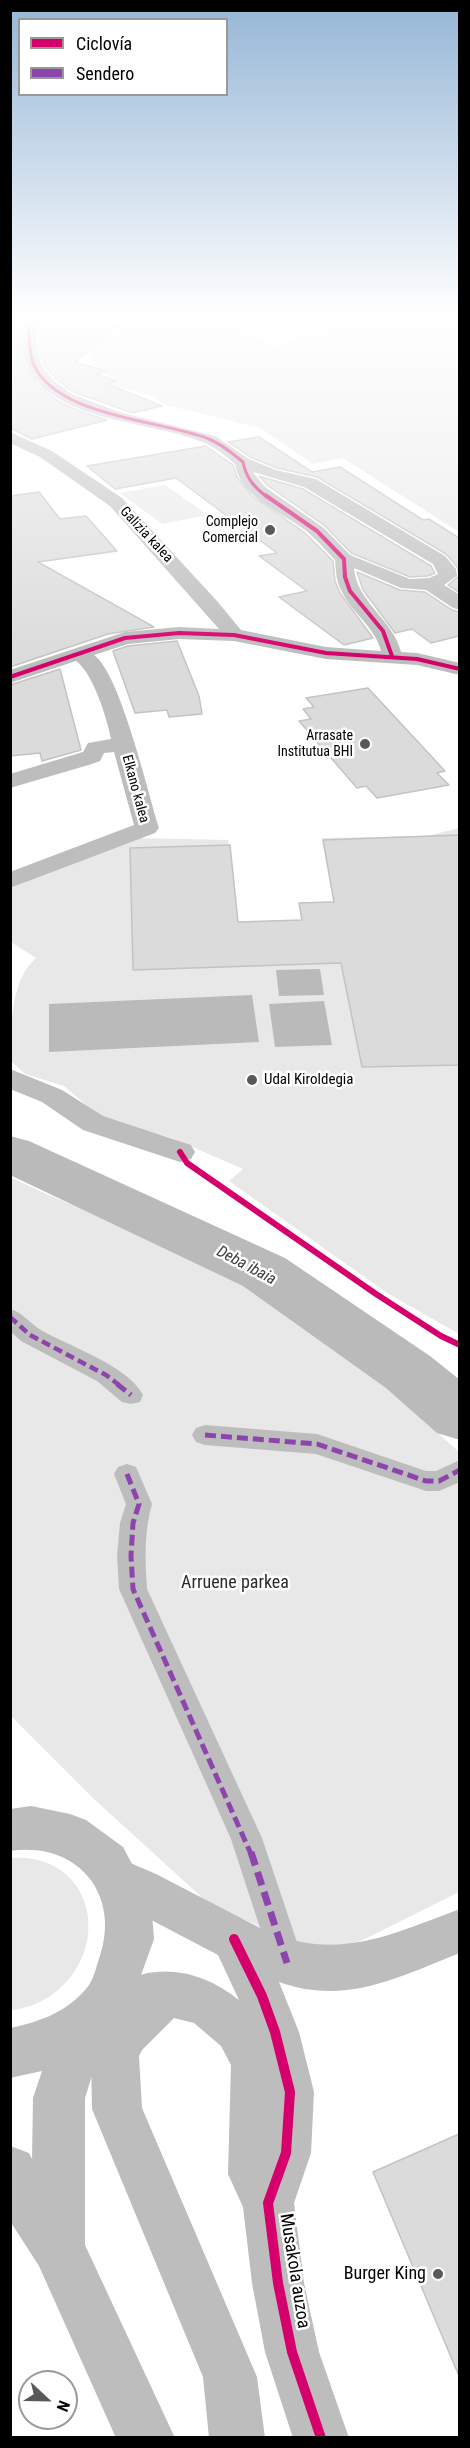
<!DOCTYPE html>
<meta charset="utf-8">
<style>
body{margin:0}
#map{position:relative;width:470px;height:2448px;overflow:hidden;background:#fff;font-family:"Roboto Condensed",sans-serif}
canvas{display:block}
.frame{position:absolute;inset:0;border:12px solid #000;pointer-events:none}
.legend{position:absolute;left:18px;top:18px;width:210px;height:78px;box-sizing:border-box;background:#fff;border:2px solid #999;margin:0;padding:8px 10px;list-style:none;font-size:18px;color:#000}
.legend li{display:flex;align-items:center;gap:12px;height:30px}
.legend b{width:30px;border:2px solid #999}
.north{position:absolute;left:18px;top:2370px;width:60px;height:60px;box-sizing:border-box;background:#fff;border:2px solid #999;border-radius:50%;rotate:112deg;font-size:16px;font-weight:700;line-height:24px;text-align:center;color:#000}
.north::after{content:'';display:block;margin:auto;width:21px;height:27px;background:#595959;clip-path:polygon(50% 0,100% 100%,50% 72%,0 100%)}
</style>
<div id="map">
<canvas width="470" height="2448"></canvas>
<div class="frame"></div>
<ul class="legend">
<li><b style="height:8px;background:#d6006c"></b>Ciclovía</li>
<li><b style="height:8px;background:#8e44ad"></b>Sendero</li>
</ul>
<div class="north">N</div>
</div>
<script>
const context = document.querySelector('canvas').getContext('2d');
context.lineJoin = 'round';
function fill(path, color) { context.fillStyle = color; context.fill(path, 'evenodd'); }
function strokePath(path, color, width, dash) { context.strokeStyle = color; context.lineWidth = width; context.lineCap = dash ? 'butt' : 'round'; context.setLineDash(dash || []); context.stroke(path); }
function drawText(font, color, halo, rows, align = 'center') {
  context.font = font + ' "Roboto Condensed",sans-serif'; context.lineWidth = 5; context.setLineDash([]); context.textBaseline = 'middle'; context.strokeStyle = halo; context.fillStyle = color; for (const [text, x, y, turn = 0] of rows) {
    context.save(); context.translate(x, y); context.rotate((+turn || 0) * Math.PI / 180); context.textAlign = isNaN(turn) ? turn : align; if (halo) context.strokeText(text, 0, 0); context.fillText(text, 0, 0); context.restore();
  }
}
fill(new Path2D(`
 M96 316H213L243 328 272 347 357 317 434 316 436 319 459 326V532L343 458 313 464 260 428 166 405 149 395 108 385 121 381 105 374 110 371 90 364 93 342H106L125 324 116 318Z
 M165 485 208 515 162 524 120 493Z
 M459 828V1334L387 1293 229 1181 243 1169 172 1138 101 1118 64 1086 25 1074 11 1061C11 1034 10 998 24 973 27 967 32 962 36 958L11 942V888L136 838 228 840 238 922 301 920 299 903 334 901 322 838 427 836Z
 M10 1177 42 1192 175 1249 256 1281 362 1364 459 1452V1892L363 1940 320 1954 208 1903 94 1799 12 1717Z
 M10 1858C93 1851 115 1948 53 1994 41 2003 25 2009 11 2010Z`), '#e8e8e8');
fill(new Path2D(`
 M320 969 324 995 279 996 276 970Z
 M252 995 259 1042 49 1052V1004Z
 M324 1001 332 1045 275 1047 269 1004Z`), '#bababa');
fill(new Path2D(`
 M10 1136 29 1141 285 1258 430 1356 460 1380V1440L437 1433 386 1388 243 1286 10 1175Z`), '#bababa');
const building = new Path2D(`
 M10 316H30L48 323 58 316 113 320 109 324 121 325 75 362 107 371 96 374 117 381 107 384 162 406 133 413 73 392 56 379 44 365 40 353 38 327 28 321 20 327 21 350 24 364 37 384 56 400 79 411 107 420 32 439 10 428Z
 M259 437 312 472 340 467 423 520 429 519 459 538V592L448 585 459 576 458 568 446 554 317 477 277 468 250 457 228 442Z
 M206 446 233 465 237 477 252 496 304 532 333 561 335 581 340 593 373 638 344 645 279 597 307 591 259 556 277 553 176 478 115 489 87 466Z
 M259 476 303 489 431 566 435 573 428 576 410 577 351 553 325 526 267 485Z
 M39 492 60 519 86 516 117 551 38 562 154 627 108 634 10 667V496Z
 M357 572 400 590 425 592 452 610 459 612V636L431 643 412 629 395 633 363 590Z
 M177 641 199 696 202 714 169 717 167 710 135 713 113 651 128 646Z
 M60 669 81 750 42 761 40 753 10 756V685Z
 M368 688 445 771 437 773 449 785 377 798 366 786 357 788 299 721 311 719 303 709 314 707 306 698Z
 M459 835V1065L362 1067 341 963 133 970 130 848 230 845 238 922 302 920 299 903 334 902 323 840Z
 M459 2134V2376L373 2172Z`);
fill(building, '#dbdbdb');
strokePath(building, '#c3c3c3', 1.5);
fill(new Path2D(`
 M10 1309C23 1312 30 1324 41 1330 70 1347 127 1365 143 1395L140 1402 131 1404 122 1402 97 1381 21 1341 10 1331Z
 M205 1425 317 1434 426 1471H436L460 1460V1482L439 1491H426L316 1454 205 1445 196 1442 192 1435 196 1428Z
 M127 1464 136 1467 152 1504C144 1532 145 1560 147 1589L262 1838 304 1963 299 1974 287 1979 275 1974 231 1839 119 1589 117 1556 120 1523 126 1504 114 1474 118 1467Z`), '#bdbdbd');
fill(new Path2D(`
 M29 323 36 327 38 353 42 366 54 381 72 394 119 412 215 436 249 459 276 470 316 479 445 556 456 569 457 576 444 585 460 595V610L453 608 426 590 401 588 354 568C357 603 393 619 401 652L417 653 460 663V675L417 665 326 659 234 641 179 639 128 644 94 655C120 673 148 793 159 828L155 833 10 888V872L134 825 114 752 104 753 100 761 92 764 10 788V774L83 752 88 743 111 739C107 718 93 673 76 661L10 683V670L125 632 179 627 219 629 110 506 40 457 10 443V432L52 451 122 498 217 601 241 630 326 647 381 651C375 627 353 614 342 592 336 582 336 571 335 560 325 549 316 539 305 530 281 512 240 497 235 464 226 456 216 448 205 443 155 421 50 423 26 363 22 352 22 339 22 327ZM253 472 304 487 433 564 438 574 429 578 410 579 350 555 324 528 265 487Z
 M10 1069 62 1090 103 1116 191 1145 195 1152 191 1159 180 1162 83 1130 42 1102 10 1089Z
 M114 1856 156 1874 266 1931C339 1962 392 1934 460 1909V1953C398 1977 347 2006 279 1982L299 2032 314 2092 311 2153 294 2203 304 2283 319 2352 349 2438H293L265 2352 252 2283 243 2207 228 2174 231 2065 221 2046 194 2023 174 2018 142 2050 139 2056 142 2108 257 2377 265 2438H209L203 2377 92 2109 91 2056 108 2016 126 2000 124 1995 130 1978C169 1963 208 1975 239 2000L218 1955 98 1892 92 1877 98 1862Z`), '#bdbdbd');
fill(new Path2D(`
 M31 1806 70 1814 86 1820 123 1847 151 1900 154 1939 126 2017 103 2040 85 2098V2245L175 2438H116L39 2266 10 2221V2146L29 2153 32 2159 33 2098 42 2071 10 2078V2028C40 2022 70 2011 89 1985 94 1978 96 1967 99 1959 122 1895 78 1841 10 1851V1809Z`), '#bdbdbd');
strokePath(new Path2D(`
 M10 1317 30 1335 106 1375 119 1385`), '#8e44ad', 4.5, [9, 4.5]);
strokePath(new Path2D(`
 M117 1384 131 1395
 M205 1435 317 1444 426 1481H439L460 1470
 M127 1474 139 1504 133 1523 131 1556 133 1589 251 1854`), '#8e44ad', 5, [11, 5]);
strokePath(new Path2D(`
 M251 1852 287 1963`), '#8e44ad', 7, [14, 7]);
strokePath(new Path2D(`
 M29 327C29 339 29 352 33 363 55 417 162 420 209 439 222 444 233 454 243 462 246 478 254 487 267 497`), '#d6006c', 3);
strokePath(new Path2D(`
 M265 495 317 531 344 559 345 577 350 591 383 631 392 656
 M10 677 125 638 179 633 234 635 326 653 417 659 460 669`), '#d6006c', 4);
strokePath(new Path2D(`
 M180 1152 187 1163 376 1294 441 1336 460 1345`), '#d6006c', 6);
strokePath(new Path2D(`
 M234 1939 262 1996 275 2032 290 2092 286 2153 268 2203 278 2283 292 2352 321 2438`), '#d6006c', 10);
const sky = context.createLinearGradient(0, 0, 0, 659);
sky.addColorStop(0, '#95b6d6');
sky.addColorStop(0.48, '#fff');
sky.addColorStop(1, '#ffffff00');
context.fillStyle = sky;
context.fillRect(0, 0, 470, 659);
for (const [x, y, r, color] of [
 [270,530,6,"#595959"],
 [365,744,6,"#595959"],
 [252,1080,6,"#595959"],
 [438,2274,6,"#595959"]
]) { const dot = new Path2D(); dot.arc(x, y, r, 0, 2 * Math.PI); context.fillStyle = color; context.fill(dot); strokePath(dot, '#fff', 2); }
drawText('14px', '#000', '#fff', [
 ["Complejo",258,522],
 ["Comercial",258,538],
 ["Arrasate",353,736],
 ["Institutua BHI",353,752]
], 'right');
drawText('14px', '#000', '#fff', [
 ["Galizia kalea",146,535,47],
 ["Elkano kalea",135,789,75]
]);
drawText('15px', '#000', '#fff', [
 ["Udal Kiroldegia",264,1080]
], 'left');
drawText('italic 16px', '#3d3d3d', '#fff', [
 ["Deba ibaia",246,1266,28]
]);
drawText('18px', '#2c2c2c', '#fff', [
 ["Arruene parkea",235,1583]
]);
drawText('18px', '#000', '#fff', [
 ["Musakola auzoa",294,2271,81]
]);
drawText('18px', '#000', '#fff', [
 ["Burger King",426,2274]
], 'right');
</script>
